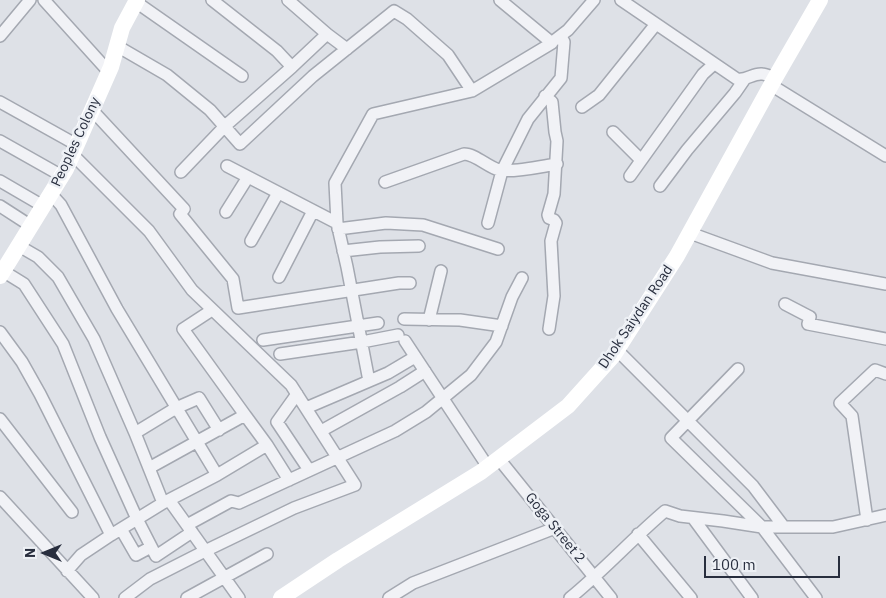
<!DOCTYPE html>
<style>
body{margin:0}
#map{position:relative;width:886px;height:598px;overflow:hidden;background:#dee1e7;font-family:"IBM Plex Sans",sans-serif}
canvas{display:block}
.north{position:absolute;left:20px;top:528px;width:50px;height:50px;-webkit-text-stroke:4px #edf0f5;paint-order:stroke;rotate:270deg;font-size:14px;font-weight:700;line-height:20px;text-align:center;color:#282e3e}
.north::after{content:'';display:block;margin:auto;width:18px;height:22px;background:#282e3e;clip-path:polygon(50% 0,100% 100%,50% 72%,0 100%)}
.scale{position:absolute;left:704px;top:556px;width:136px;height:22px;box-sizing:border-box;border:2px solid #282e3e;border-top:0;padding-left:6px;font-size:15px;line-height:18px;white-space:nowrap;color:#282e3e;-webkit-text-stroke:4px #edf0f5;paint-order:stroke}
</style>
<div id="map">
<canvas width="886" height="598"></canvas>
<div class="north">N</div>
<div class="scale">100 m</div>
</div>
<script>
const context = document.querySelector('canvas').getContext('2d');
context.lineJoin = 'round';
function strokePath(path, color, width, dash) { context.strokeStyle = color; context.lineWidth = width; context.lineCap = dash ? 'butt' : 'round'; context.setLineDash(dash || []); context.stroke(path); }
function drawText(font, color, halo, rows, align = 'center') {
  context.font = font + ' "IBM Plex Sans",sans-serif'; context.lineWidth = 5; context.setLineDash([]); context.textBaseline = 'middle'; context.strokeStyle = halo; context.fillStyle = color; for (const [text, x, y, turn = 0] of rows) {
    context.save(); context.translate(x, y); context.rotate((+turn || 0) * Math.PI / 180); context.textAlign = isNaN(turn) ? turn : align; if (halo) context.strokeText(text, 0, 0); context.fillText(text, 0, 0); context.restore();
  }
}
const street = new Path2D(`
 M44 0 109 72
 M288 0 327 34
 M621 0 737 79C746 81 753 73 762 74 766 74 771 77 775 78
 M136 2 242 76
 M0 36 30 0
 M555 40 568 30 594 0
 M117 46 167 75 210 110 240 144 313 76 394 11 407 19 448 55 472 91
 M292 67 327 34 347 49
 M771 85 886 156
 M545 96 552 102 555 132 557 141 554 194 548 215 549 218 554 220 556 223 551 241 554 296 549 329
 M0 102 77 145
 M582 107 599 95 656 24
 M92 110 184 209 180 214 233 279 238 308 399 283H410
 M613 132 641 160
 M0 141 62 176
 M72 154 149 231 192 290 291 385 355 485 294 508 205 551 150 579 125 598
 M227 166 337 223
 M181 172 225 126 292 67 277 51 212 0
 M630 176 703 74 714 64
 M0 181 43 206
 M385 182 464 154C475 154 488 167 499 170 513 173 543 166 557 164
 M660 186 687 150 735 93 744 80
 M51 194 61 205 117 309 217 475 163 503
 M0 206 31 226
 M226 212 248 177
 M488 223 502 171 528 119 561 78 564 42 561 36
 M338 229 386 223 423 225 498 249
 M690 233 772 263 886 284
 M251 241 278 193
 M19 246 38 257 58 277 94 339 135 433 163 503 137 519 156 556 192 532
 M343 251 380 247 419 246
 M3 271 24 284 63 344 100 437 137 519 111 535
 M279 277 313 211
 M785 304 810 317 808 324 886 339
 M404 319 460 320 502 326
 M429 320 441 271
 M0 332 22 362 40 394 111 535 81 555 67 571
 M263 340 378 323
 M405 341 488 467
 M617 350 753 486 784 527
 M280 354 362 342 398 335
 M738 369 671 438 762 527H833L886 515
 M369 381 347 267 337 223 335 183 373 114 472 91 552 43 500 0
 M297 394 277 422 309 470
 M306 408 388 373 415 357
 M0 419 72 512
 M321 431 400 387 425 371
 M135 433 176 408 199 398 219 430
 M267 445 289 480
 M499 459 611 598
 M149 468 245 415 183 329 212 310
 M217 475 267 445 245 415
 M0 497 93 598
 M169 500 239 598
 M693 518 752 598
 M867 520 852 416 840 403 875 370 886 374
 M187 525 231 501 239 503 395 431 426 412 471 375 496 342 512 297 522 278
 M121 529 136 555 151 547
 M638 534 691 598
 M187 598 267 554
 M389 598 413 583 555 528
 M570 598C603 571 632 539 665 511L680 516 723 521 762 527 816 598`);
strokePath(street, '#a4a8b1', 14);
strokePath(street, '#f1f2f6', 11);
strokePath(new Path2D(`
 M0 276 66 169 111 67 122 28 137 0
 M281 598 338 560 481 472 568 406 613 356 677 256 775 78 820 0`), '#fff', 16);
drawText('14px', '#282e3e', '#edf0f5', [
 ["Peoples Colony",76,142,-65],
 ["Dhok Saiydan Road",636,317,-56],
 ["Goga Street 2",555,528,51]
]);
</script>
